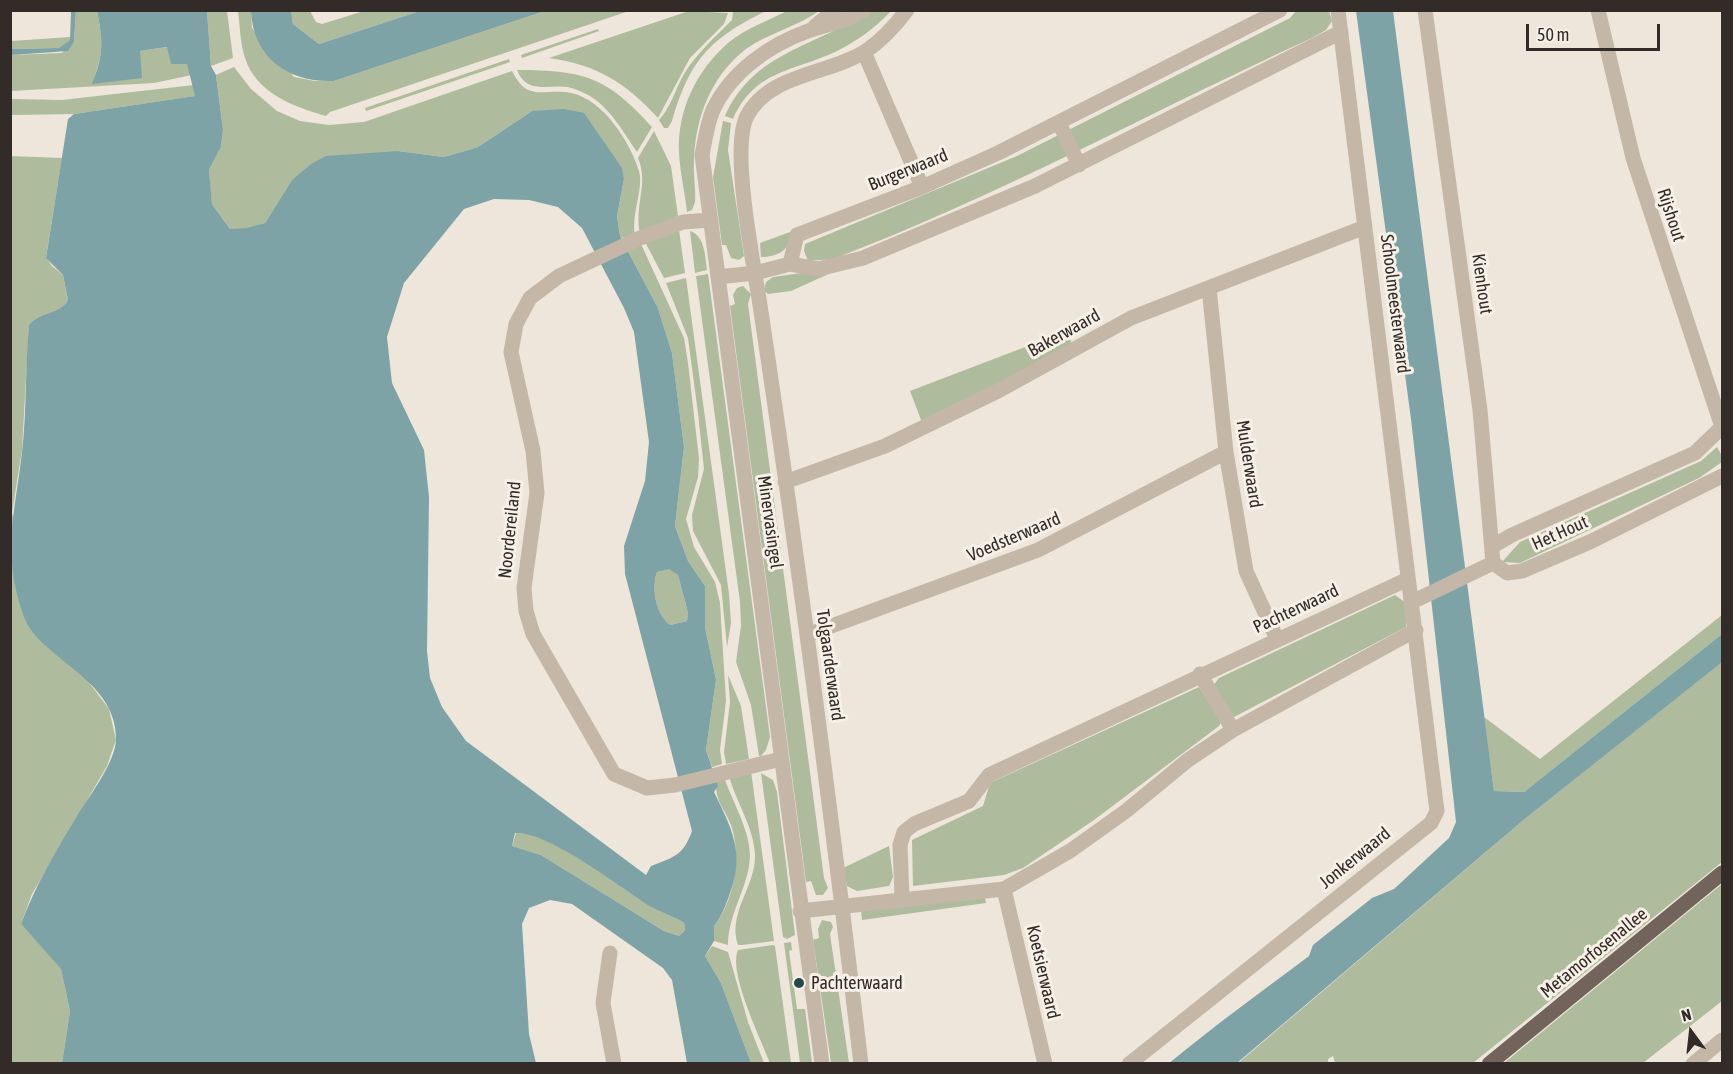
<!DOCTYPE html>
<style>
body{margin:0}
#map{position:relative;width:1733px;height:1074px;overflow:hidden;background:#eee6db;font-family:"Asap Condensed",sans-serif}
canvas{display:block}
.frame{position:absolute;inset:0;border:12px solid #322b27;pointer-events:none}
.north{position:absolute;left:1661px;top:1002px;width:60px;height:60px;-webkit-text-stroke:4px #f6f0e6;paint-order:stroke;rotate:345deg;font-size:16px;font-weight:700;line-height:24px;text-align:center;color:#322b27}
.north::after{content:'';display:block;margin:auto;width:21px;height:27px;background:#322b27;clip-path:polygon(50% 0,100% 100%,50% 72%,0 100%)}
.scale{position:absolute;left:1526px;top:24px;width:134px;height:27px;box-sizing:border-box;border:3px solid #322b27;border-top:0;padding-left:8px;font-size:18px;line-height:21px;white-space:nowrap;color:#322b27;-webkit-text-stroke:4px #f6f0e6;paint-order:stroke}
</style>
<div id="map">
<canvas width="1733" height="1074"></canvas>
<div class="frame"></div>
<div class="north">N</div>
<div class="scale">50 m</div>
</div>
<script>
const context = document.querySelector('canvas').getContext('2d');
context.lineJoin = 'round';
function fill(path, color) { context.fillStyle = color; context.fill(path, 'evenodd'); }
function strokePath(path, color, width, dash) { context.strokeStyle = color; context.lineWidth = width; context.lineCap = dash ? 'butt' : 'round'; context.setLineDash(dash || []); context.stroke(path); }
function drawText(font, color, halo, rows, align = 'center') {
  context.font = font + ' "Asap Condensed",sans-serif'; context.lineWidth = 6; context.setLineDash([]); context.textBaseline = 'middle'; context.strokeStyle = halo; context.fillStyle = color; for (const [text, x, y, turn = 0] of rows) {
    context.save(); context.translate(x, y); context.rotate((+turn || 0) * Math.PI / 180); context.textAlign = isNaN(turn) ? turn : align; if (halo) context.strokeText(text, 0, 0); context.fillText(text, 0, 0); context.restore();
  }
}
fill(new Path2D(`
 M789 10 819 11C797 27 768 33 746 49 711 76 695 118 694 161 693 175 696 189 695 202L692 210 687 212C685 193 680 172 679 153 677 111 696 71 728 43 745 29 769 20 789 10Z
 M76 11H97C104 46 103 50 93 83L139 51 168 47 187 64 192 75 154 83 11 91 10 55 62 53 74 42Z
 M207 11H227L233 58 211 66Z
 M238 11H251L252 28 294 77 315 81H334L545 11H629L330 112 326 116C294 107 256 93 245 58 240 43 240 25 238 11Z
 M291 11H310L316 22 322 24 364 11H420L319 44 293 24Z
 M689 11 728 13 724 24 690 58 658 118C625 82 597 65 549 58Z
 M733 11H766C709 39 690 60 672 121L668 128H664L659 120C671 107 675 90 684 74 697 53 715 37 732 20Z
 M869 11H891C875 28 856 42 835 52 792 72 755 70 733 119L725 116C754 51 816 47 869 11Z
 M1296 11H1329L1332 21 1326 30 1312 38C1152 111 997 197 833 259L808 261 804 251 805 244 1017 156 1290 18Z
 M598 29 599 31 522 58 521 55Z
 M70 37V41L59 48 11 49V41Z
 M509 59 510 62 366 111 365 108Z
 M234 67 251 89 277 111 300 121 329 125 364 122 512 71C528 103 543 88 571 93 603 99 630 142 639 171 644 188 631 214 635 235L621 238 620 236 617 216 624 179 532 111 478 147 444 157 398 151 292 180 265 223 247 229H230L212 204 210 186 209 170 221 147 223 130 216 75Z
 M517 70C584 70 607 77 652 127L637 152C624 133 610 108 590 96 583 92 576 89 568 87 548 84 527 95 517 70Z
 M194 85 196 96 74 114 11 115V99L62 100Z
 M723 121 731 123 728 150 744 256 739 260 731 258 726 245H722L713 177Z
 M654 131 671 166 678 216 640 233C634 205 649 184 638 158Z
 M10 156 62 158 46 257 52 266 63 275 68 300C60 314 39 312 29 325L22 450 12 513 46 646 81 672 109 709 116 740 107 766 32 894 21 924 61 968 70 1011 62 1063H11Z
 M679 230 685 273 664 278 645 242Z
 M690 231C705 236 705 256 707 270L695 273Z
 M790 232C792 250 777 257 761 257L760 243Z
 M641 244 684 338 688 363 699 459 698 477 686 519 694 547 715 582 720 603 726 701 720 750 722 764 712 767 706 750 716 680 705 627V586L688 561 675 526 684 447 672 353 658 308 627 249Z
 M844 267 791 291 768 294 764 291 766 282 773 277Z
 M708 274 770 737 766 750 761 756H759L751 705 736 662 741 626 740 602 696 276Z
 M686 278 729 594 731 623 727 647 721 585 693 531 692 515 704 469 698 413 688 338 666 283Z
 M743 286 751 294 748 304 824 878 828 888 823 895H816L811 881 806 882 730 306 735 304 733 295 737 288Z
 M1067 331 1072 344 923 425 910 391Z
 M1717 447 1722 456V462L1699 478 1520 563 1502 562 1520 542 1701 461Z
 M669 568 678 575 688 613 687 621 670 625C656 614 651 589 657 572Z
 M1395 595 1406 603V627L1234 717 1213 686 1219 678Z
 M1722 615V634L1524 792 1494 791 1484 717 1540 759Z
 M1722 661V862L1473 1063H1335L1333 1056 1328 1059V1063L1237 1064 1526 818Z
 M728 675 741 706 749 759 726 764 724 752 730 702Z
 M1199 687 1221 722 1219 726 1094 820 1023 868 1004 875 913 886 912 840 983 806 990 783Z
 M751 771 774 941 742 945H738C727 913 756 886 755 855 754 827 736 802 729 776Z
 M761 773 773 780 777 792 795 935 787 939 783 937Z
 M724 777C732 801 750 830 750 856 749 887 728 913 728 945L714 941V926C734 902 742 856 731 825 724 807 713 799 717 778Z
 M516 833C550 832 620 887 651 907 661 913 674 916 684 923L685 930 679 936 664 931 541 855 512 846Z
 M889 846 893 877 889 886 857 891 847 886 843 868Z
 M1722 884V1001L1643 1063H1504Z
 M984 894 986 903 862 920 861 909Z
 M822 920 831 922 833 927 830 934 849 1063H831L813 940 819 938 818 929Z
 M791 942 792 950 789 951 797 1009H805L812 1063H800L784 943Z
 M773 945 775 946 791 1063H770C761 1039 728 973 738 950Z
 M712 946 728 952 748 1022 764 1063H751L721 983 705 956Z`), '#afbb9d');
fill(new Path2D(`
 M71 11H76L74 42 68 51 11 55V49L59 48 70 40Z
 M97 11H207L211 66 216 75 223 130 221 147 209 170 212 204 230 229 247 228 265 223 292 180 311 164 326 156 398 151 444 157 478 147 532 111 564 109 584 113 622 168 624 179 617 216 620 236 658 308 672 353 684 447 675 526 688 561 705 586V627L716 680 706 750 718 786 714 792C732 829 745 853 730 893 726 905 722 916 714 926V941L705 956 721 983 751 1063H687L672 980 663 968 572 904 550 900 529 908 522 924 529 1034 536 1063H62L70 1011 61 969 21 924C35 886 56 851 77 816 89 796 115 763 116 740 118 679 39 659 24 617 1 553 15 514 22 452 27 410 25 367 29 325 39 312 60 314 68 300L63 275 46 258 68 119 74 114 195 96 187 64H171L167 47 140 51 142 78 92 84C104 54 103 41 97 11ZM494 199 529 200 558 207 582 228 624 308 634 332 649 442 645 481 624 546 625 574 692 831C683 856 674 857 651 866L646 875 466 741 442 707 430 678 427 651 429 497 424 450 392 383 387 337 404 283 464 209ZM669 569 678 575 688 613 687 621 670 625C656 614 651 589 657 572ZM515 833C548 831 621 888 651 907 661 913 674 916 684 923L685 930 679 936 664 931 541 855 512 846Z
 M251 11H291L293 24 319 44 420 11H545L334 81C289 83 253 58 251 11Z
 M1356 11H1393L1494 791 1524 792 1722 634V662L1526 818 1237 1063 1168 1064C1214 1026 1261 992 1309 956L1313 945 1372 898 1394 889 1449 838 1456 822 1411 419Z`), '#7ea3a7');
strokePath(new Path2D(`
 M1425 10 1480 410 1493 563
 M1598 10 1633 158 1722 427
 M815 26 835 10
 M864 52 922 187
 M1059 123 1079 165
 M710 220 683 222 640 238 559 276 530 298 516 324 511 352 533 451 537 493 524 588 526 611 533 634 614 774 647 788 675 785 781 759
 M790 264 797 235 922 187 998 153 1280 10
 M718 277 755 273 790 264 818 269 863 258 1035 186 1341 32
 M1209 288 1226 452 1246 571 1277 639
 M785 482 885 446 1000 390 1131 318 1365 227
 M1493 546 1512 535 1695 453 1722 427
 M1493 563 1507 573 1522 571 1592 541 1722 476
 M1412 602 1493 563
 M807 635 1038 550 1226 452
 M1200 674 1233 730
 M1004 889 1045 1064
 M902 898 900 845 904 832 914 824 969 801 989 775 1408 579
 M800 911 1004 889 1070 851 1126 811 1188 760 1233 730 1416 630
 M610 953 603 1003 614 1064
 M822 1064 702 155C705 140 707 124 713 110 731 72 769 45 808 31 828 24 845 22 864 10
 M861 1064C831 810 798 557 760 305 754 265 730 149 747 116 770 73 828 75 866 51 882 40 895 26 907 10
 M1129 1064 1431 823 1437 811 1338 10
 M1693 1064 1722 1040`), '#c4b7a8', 15);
strokePath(new Path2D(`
 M1489 1064 1722 873`), '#72645a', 15);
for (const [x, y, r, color] of [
 [799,983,6,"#23494e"]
]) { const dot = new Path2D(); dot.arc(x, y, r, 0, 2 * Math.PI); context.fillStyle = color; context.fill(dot); strokePath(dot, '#f6f0e6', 2); }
drawText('18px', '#322b27', '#f6f0e6', [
 ["Burgerwaard",908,170,-22],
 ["Rijshout",1671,215,72],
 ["Kienhout",1482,284,82],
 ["Schoolmeesterwaard",1395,304,83],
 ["Bakerwaard",1064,333,-29],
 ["Mulderwaard",1249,464,81],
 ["Minervasingel",770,522,82],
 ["Noordereiland",510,530,-84],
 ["Het Hout",1560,533,-24],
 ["Voedsterwaard",1014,537,-23],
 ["Pachterwaard",1296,609,-25],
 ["Tolgaarderwaard",830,665,82],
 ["Jonkerwaard",1355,858,-39],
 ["Metamorfosenallee",1594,953,-39],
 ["Koetsierwaard",1043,972,77]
]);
drawText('18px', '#322b27', '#f6f0e6', [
 ["Pachterwaard",811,983]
], 'left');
</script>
